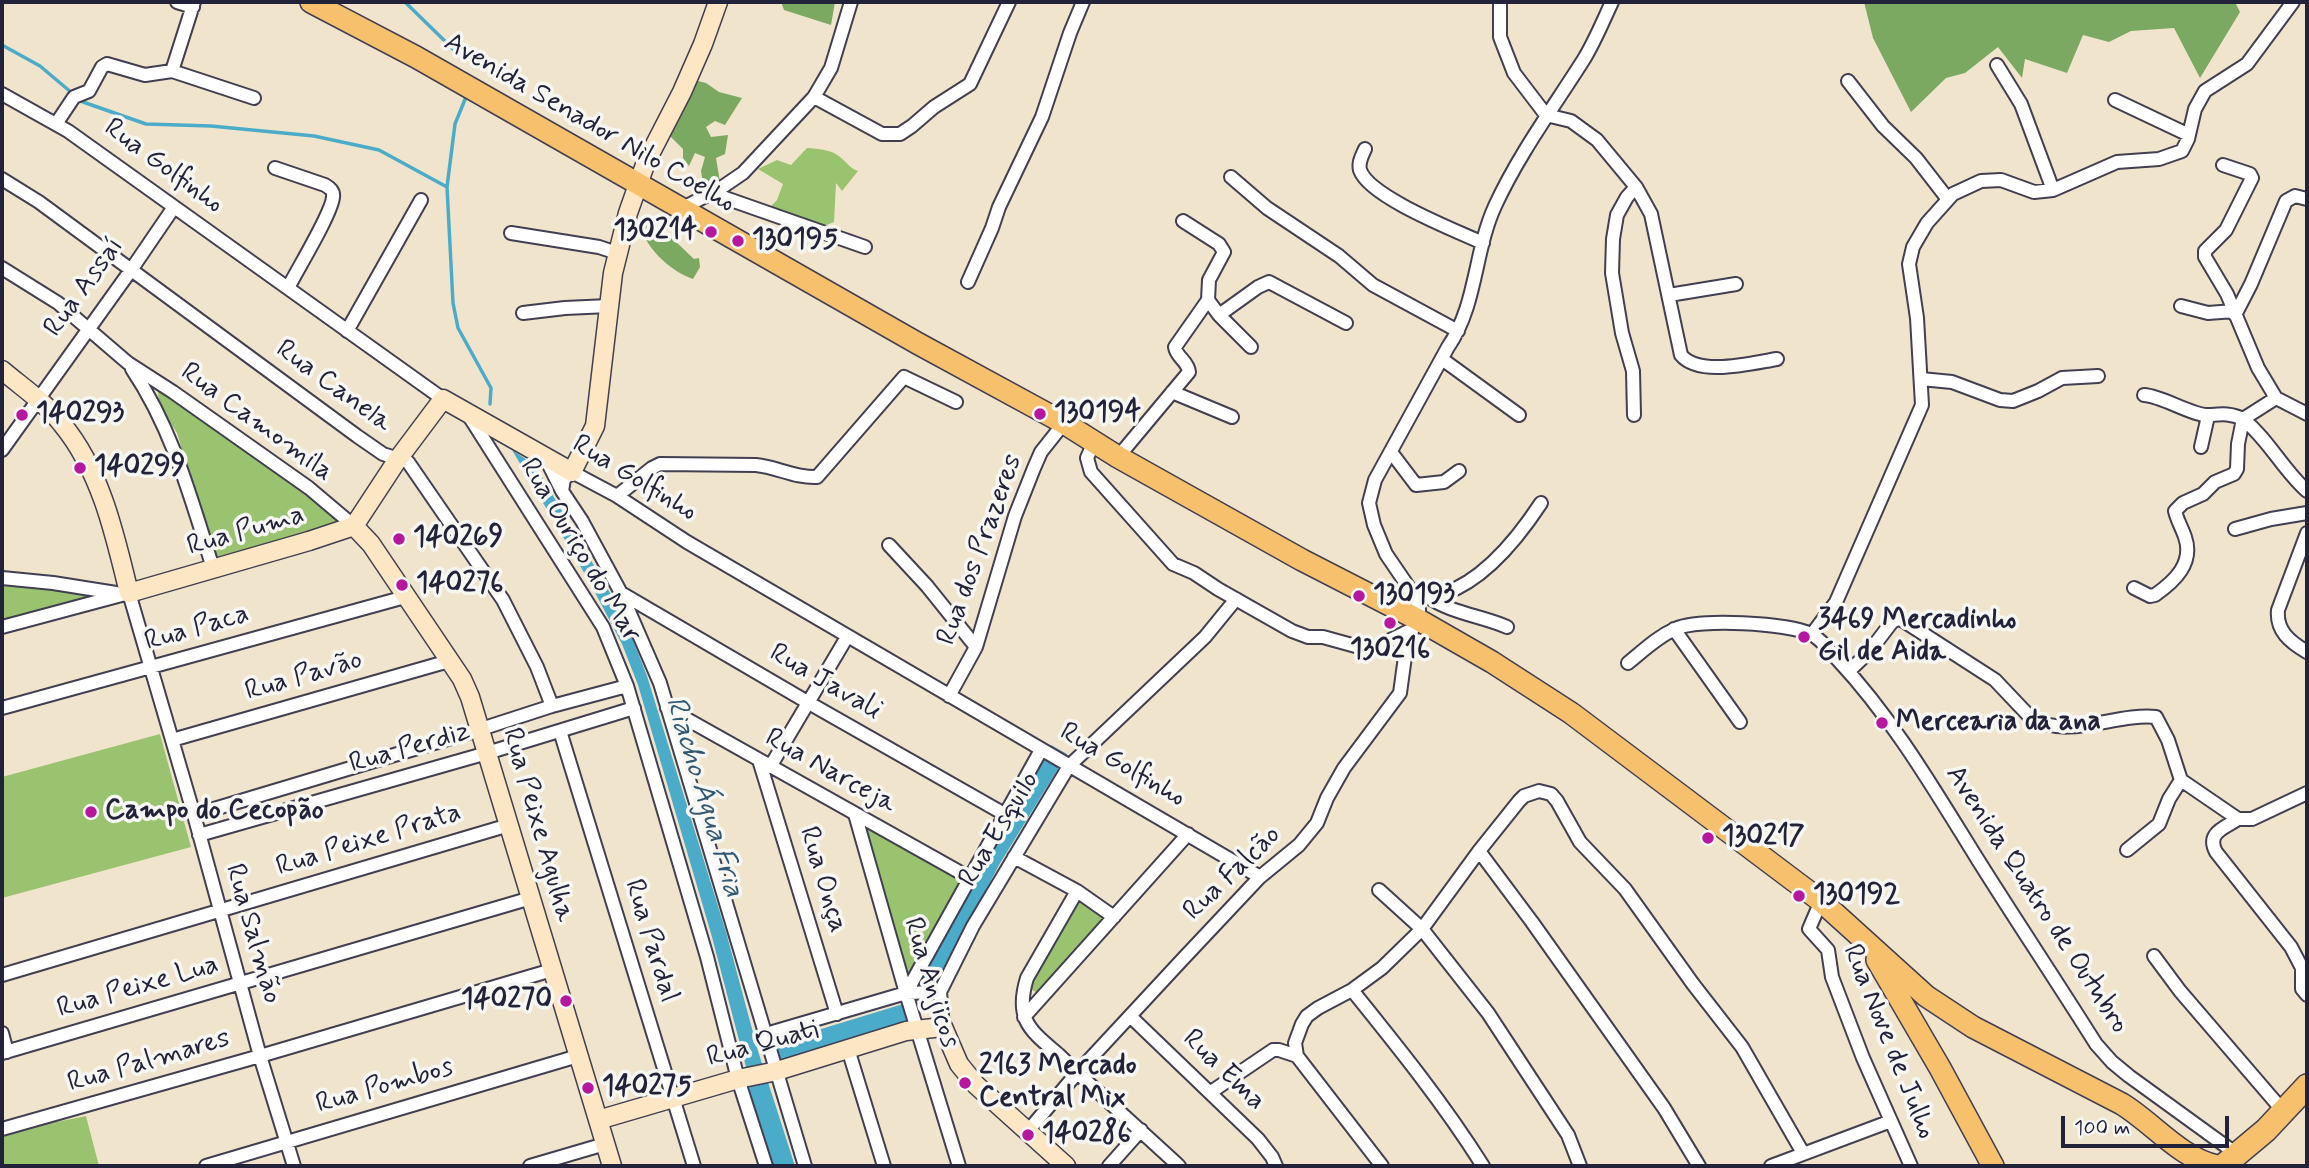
<!DOCTYPE html>
<meta charset="utf-8">
<style>
body{margin:0}
#map{position:relative;width:2309px;height:1168px;overflow:hidden;background:#f1e4cc;font-family:Mynerve,sans-serif}
canvas{display:block}
.frame{position:absolute;inset:0;border:4px solid #22223b;pointer-events:none}
.scale{position:absolute;left:2061px;top:1116px;width:168px;height:32px;box-sizing:border-box;border:4px solid #22223b;border-top:0;padding-left:9px;font-size:21px;line-height:24px;white-space:nowrap;color:#22223b;-webkit-text-stroke:5px #f6f6f2;paint-order:stroke}
</style>
<div id="map">
<canvas width="2309" height="1168"></canvas>
<div class="frame"></div>
<div class="scale">100 m</div>
</div>
<script>
const context = document.querySelector('canvas').getContext('2d');
context.lineJoin = 'round';
function fill(path, color) { context.fillStyle = color; context.fill(path, 'evenodd'); }
function strokePath(path, color, width, dash) { context.strokeStyle = color; context.lineWidth = width; context.lineCap = dash ? 'butt' : 'round'; context.setLineDash(dash || []); context.stroke(path); }
function drawText(font, color, halo, rows, align = 'center') {
  context.font = font + ' Mynerve,sans-serif'; context.lineWidth = 7; context.setLineDash([]); context.textBaseline = 'middle'; context.strokeStyle = halo; context.fillStyle = color; for (const [text, x, y, turn = 0] of rows) {
    context.save(); context.translate(x, y); context.rotate((+turn || 0) * Math.PI / 180); context.textAlign = isNaN(turn) ? turn : align; if (halo) context.strokeText(text, 0, 0); context.fillText(text, 0, 0); context.restore();
  }
}
fill(new Path2D(`
 M807 148C819 149 830 149 840 157 847 162 849 168 858 171L842 191 836 183 834 222 824 226 770 207 777 200 783 184 758 169 777 160 791 165Z
 M162 390 313 498 339 520 323 528 215 559 177 433 159 405 158 392Z
 M2 584C33 586 68 586 96 601L2 619Z
 M160 734 191 847 2 898V777Z
 M860 823 963 878 905 980Z
 M1077 900 1108 917 1037 993 1028 987Z
 M86 1116 99 1166H2V1137L51 1123Z`), '#9ac36f');
fill(new Path2D(`
 M781 2H835L831 25 784 10Z
 M1864 2H2235L2240 12 2200 78 2174 28 2131 31 2109 42 2083 35 2067 73 2025 59 2022 78 1998 47 1965 73 1946 78 1911 112 1873 38Z
 M694 80 706 83 719 92 742 98 725 125 715 121 706 127 711 137 728 135 725 154 716 158 720 182 704 189 701 171 705 157 695 153 689 166 683 158V149L668 134Z
 M637 220 653 221 658 231 674 240 694 259 699 258 700 267 693 279C666 269 646 247 637 220Z`), '#7ba962');
fill(new Path2D(`
 M512 450 535 465 613 598 631 635 647 676 726 932 758 1051 795 1166H774L750 1092 746 1067 712 937 638 685 622 644 589 581Z
 M1051 745 1067 754 999 865 937 983 919 977Z
 M903 1004 908 1022 777 1063 772 1044Z`), '#4bacca');
strokePath(new Path2D(`
 M405 2 453 49 487 61 483 68
 M2 45 40 66 72 93
 M466 97 455 124 447 187 453 303 458 328 491 388 490 404
 M78 98 83 102 146 124 211 126 314 136 379 150 447 187`), '#4bacca', 3.5);
const street = new Path2D(`
 M177 2 193 7
 M194 2 172 71 254 98
 M1500 2V37L1514 73 1546 115 1571 121 1597 140 1636 187 1651 214 1681 355C1699 377 1752 363 1777 359
 M1997 65 2021 104 2053 190
 M1848 81 1883 126 1916 158 1947 198
 M2 94 68 131 443 399
 M814 97 882 134H900L912 126 934 107 970 84 1009 2
 M2115 100 2189 135
 M56 124 74 97 89 91 102 67 107 64 145 75 172 71
 M1365 149C1362 156 1358 162 1360 170 1369 197 1457 231 1483 243
 M2223 165 2250 174 2252 178 2226 230 2205 251V257L2227 294 2258 368 2276 398
 M275 168 325 185C330 188 334 191 333 197 332 213 297 270 288 288
 M1231 177 1267 208 1339 256 1373 285 1458 331
 M2 179 39 202 357 436 383 454 408 462 503 600 537 667 552 706
 M711 193 865 247
 M681 209 721 188 743 173 814 97 831 68 851 2
 M511 233 599 247 617 253
 M2 268 58 303 128 363 173 392 309 488 354 526
 M968 282 992 228 999 207 1042 117 1070 33 1083 2
 M1669 295 1736 284
 M1208 300 1219 315 1258 287 1269 282 1346 323
 M2181 306 2208 313 2234 311
 M523 313 565 308 609 306
 M1219 315 1251 347
 M2235 315 2251 284 2286 201 2295 196 2307 199
 M347 331 421 200
 M1442 359 1519 415
 M132 369C173 430 191 499 213 568
 M1921 379 1952 382 2000 400 2013 401 2038 391 2062 378 2098 376
 M1172 392 1232 417
 M2144 395C2163 396 2194 417 2210 415 2222 414 2231 413 2243 419L2276 398 2307 414
 M1634 415 1633 371 1622 333 1612 273 1613 239 1617 215 1627 197 1636 187
 M469 416 603 627 627 686 707 957 738 1079 766 1166
 M1094 442 1087 458 1091 472 1173 564 1194 573 1218 589 1292 631 1308 637H1323L1370 650 1413 629
 M2201 447 2208 416
 M2 450 131 270 174 207
 M1391 452 1416 485 1444 482 1459 471
 M545 457 562 491 582 521 621 593 660 683 805 1166
 M1118 457 1189 372C1188 361 1176 357 1175 347L1208 300 1209 280 1224 252 1219 244 1183 221
 M562 491 564 479 572 472 617 496 687 542 1260 877
 M617 496 652 468 660 464 756 465C777 467 795 478 817 477L904 377 956 402
 M2235 529 2271 519 2307 513
 M2307 533 2278 610C2276 631 2290 642 2307 652
 M889 545 927 586 976 647
 M2 578 53 583 116 593
 M2134 588 2150 596 2155 595C2175 581 2194 563 2185 537 2182 528 2177 520 2175 511L2183 503 2203 494 2215 482 2234 474 2237 469 2238 444 2243 419C2269 440 2283 470 2307 491
 M621 593 809 703 1006 815
 M1427 596C1450 613 1482 616 1507 627
 M1416 598C1424 597 1434 597 1443 594 1485 580 1518 538 1541 503
 M2 627 129 593 194 815 260 1056 294 1166
 M1674 629 1740 722
 M1812 634 1836 602 1922 405 1917 318 1909 264 1913 247 1927 223 1953 194 1981 181 2001 180 2034 192 2053 190 2117 162 2159 159 2182 151 2188 139 2195 109 2205 91 2247 64 2293 2
 M1628 663C1643 651 1657 637 1675 629 1699 618 1787 623 1811 634 1821 639 1831 652 1838 660 1894 720 1935 791 1978 860 2017 922 2057 982 2096 1044L2112 1062 2129 1076 2238 1155
 M1849 671 1869 652 1892 622 1897 619 1902 620 1995 680 2032 719C2070 739 2116 713 2156 717L2168 740 2181 780 2238 819H2252L2307 793
 M949 696 976 647 1015 516 1034 468 1041 452 1064 423
 M2 708 405 597
 M667 708 970 878
 M560 731 694 1166
 M172 740 449 661
 M759 760 837 1014
 M770 767 847 637
 M855 814 906 993 959 1166
 M194 815 481 729 552 706 627 686
 M2238 819C2224 828 2206 833 2216 852L2291 947 2302 968V989L2307 995
 M199 835 487 753 634 708
 M2127 850 2159 824 2169 799 2181 780
 M1479 851 1532 922 1664 1108 1699 1166
 M1014 857 1077 891 1114 917
 M1379 890 1422 929 1488 1013 1568 1135 1580 1166
 M1077 891 1027 978C1023 991 1020 1006 1026 1020 1032 1034 1048 1045 1059 1055 1098 1093 1139 1129 1179 1166
 M1821 901 1809 929 1828 950 1832 977 1863 1058 1911 1166
 M2154 956 2180 991 2284 1112
 M2 975 509 825
 M1352 990C1398 1047 1444 1104 1483 1166
 M906 993 1041 750
 M1130 1016 1258 1139 1272 1157 1276 1166
 M1024 1017 1188 834
 M943 1027 940 992 973 926 1069 766 1205 637 1236 599
 M2 1033 7 1052
 M766 1034 906 993 940 992
 M848 1049 884 1166
 M2 1053 531 898
 M1211 1092 1273 1050H1279L1297 1056
 M2 1129 260 1056 552 970
 M1028 1131 1077 1073 1181 961 1260 877 1299 845 1317 823 1327 798 1344 768 1400 693 1407 642 1419 610 1416 598 1386 554 1374 525 1369 503 1375 480 1448 347C1477 305 1474 252 1495 206 1519 154 1553 108 1584 59 1595 41 1603 21 1612 2
 M206 1166 578 1056
 M530 1166 605 1144
 M1109 1166 1141 1130
 M1382 1166 1297 1056 1295 1043 1302 1024 1307 1016 1318 1008 1352 990 1382 968 1422 929 1479 851 1519 801 1524 796 1539 791 1551 794 1557 801 1580 842 1625 889 1693 984 1742 1047 1803 1153
 M1771 1166 1891 1121`);
const secondary = new Path2D(`
 M2 370C22 387 46 403 62 424 101 471 115 535 129 593L309 541 354 526 398 459 443 399 572 472 595 426 613 273 628 213 646 162 682 92 703 44 718 2
 M354 526 371 544 462 679 470 697 612 1166
 M598 1120 738 1079 777 1071 906 1031 943 1027 959 1064 976 1085 1066 1166`);
const primary = new Path2D(`
 M311 2 416 57 917 343 1064 423 1118 457 1302 560 1417 619 1492 662 1571 713 1821 901 1926 996 1973 1027 2122 1104C2153 1123 2180 1158 2217 1166
 M1877 960 1940 1068 1993 1166`);
const highway = new Path2D(`
 M2223 1166 2266 1130 2307 1086`);
strokePath(street, '#413f51', 16);
strokePath(secondary, '#413f51', 21);
strokePath(primary, '#413f51', 24);
strokePath(highway, '#413f51', 26);
strokePath(street, '#fff', 12);
strokePath(secondary, '#fce6c4', 18);
strokePath(primary, '#f7c06c', 21);
strokePath(highway, '#f7c06c', 23);
for (const [x, y, r, color] of [
 [711,232,7,"#b5179e"],
 [738,241,7,"#b5179e"],
 [1040,414,7,"#b5179e"],
 [22,415,7,"#b5179e"],
 [80,468,7,"#b5179e"],
 [399,539,7,"#b5179e"],
 [402,585,7,"#b5179e"],
 [1359,596,7,"#b5179e"],
 [1390,623,7,"#b5179e"],
 [1804,637,7,"#b5179e"],
 [1882,723,7,"#b5179e"],
 [91,812,7,"#b5179e"],
 [1708,838,7,"#b5179e"],
 [1799,896,7,"#b5179e"],
 [566,1001,7,"#b5179e"],
 [965,1083,7,"#b5179e"],
 [588,1088,7,"#b5179e"],
 [1028,1135,7,"#b5179e"]
]) { const dot = new Path2D(); dot.arc(x, y, r, 0, 2 * Math.PI); context.fillStyle = color; context.fill(dot); strokePath(dot, '#f6f6f2', 2.5); }
drawText('28px', '#22223b', '#f6f6f2', [
 ["Avenida Senador Nilo Coelho",589,124,30],
 ["Rua Golfinho",163,167,36],
 ["Rua Assaí",85,288,-54],
 ["Rua Canela",333,387,36],
 ["Rua Camomila",256,423,36],
 ["Rua Golfinho",634,479,31],
 ["Rua Puma",246,532,-16],
 ["Rua dos Prazeres",981,550,-70],
 ["Rua Ouriço do Mar",579,551,59],
 ["Rua Paca",197,629,-16],
 ["Rua Pavão",304,677,-16],
 ["Rua Javali",825,683,30],
 ["Rua Perdiz",410,749,-16],
 ["Rua Golfinho",1122,766,30],
 ["Rua Narceja",830,772,29],
 ["Rua Peixe Agulha",537,825,74],
 ["Rua Esquilo",1000,830,-59],
 ["Rua Peixe Prata",369,841,-17],
 ["Rua Falcão",1233,874,-44],
 ["Rua Onça",822,880,73],
 ["Avenida Quatro de Outubro",2036,900,57],
 ["Rua Salmão",252,934,74],
 ["Rua Pardal",650,941,73],
 ["Rua Anjicos",930,983,73],
 ["Rua Peixe Lua",138,988,-16],
 ["Rua Nove de Julho",1888,1042,68],
 ["Rua Quati",763,1045,-15],
 ["Rua Palmares",149,1062,-16],
 ["Rua Ema",1223,1071,44],
 ["Rua Pombos",385,1087,-16]
]);
drawText('bold 28px', '#22223b', '#f6f6f2', [
 ["130214",697,232,"right"],
 ["130195",752,241],
 ["130194",1054,414],
 ["140293",36,415],
 ["140299",94,468],
 ["140269",413,539],
 ["140276",416,585],
 ["130193",1373,596],
 ["3469 Mercadinho",1818,621],
 ["Gil de Aida",1818,653],
 ["130216",1390,651,"center"],
 ["Mercearia da ana",1896,723],
 ["Campo do Cecopão",105,812],
 ["130217",1722,838],
 ["130192",1813,896],
 ["140270",552,1001,"right"],
 ["2163 Mercado",979,1067],
 ["Central Mix",979,1099],
 ["140275",602,1088],
 ["140286",1042,1135]
], 'left');
drawText('italic 30px', '#325974', '#f6f6f2', [
 ["Riacho Água Fria",703,797,73]
]);
</script>
